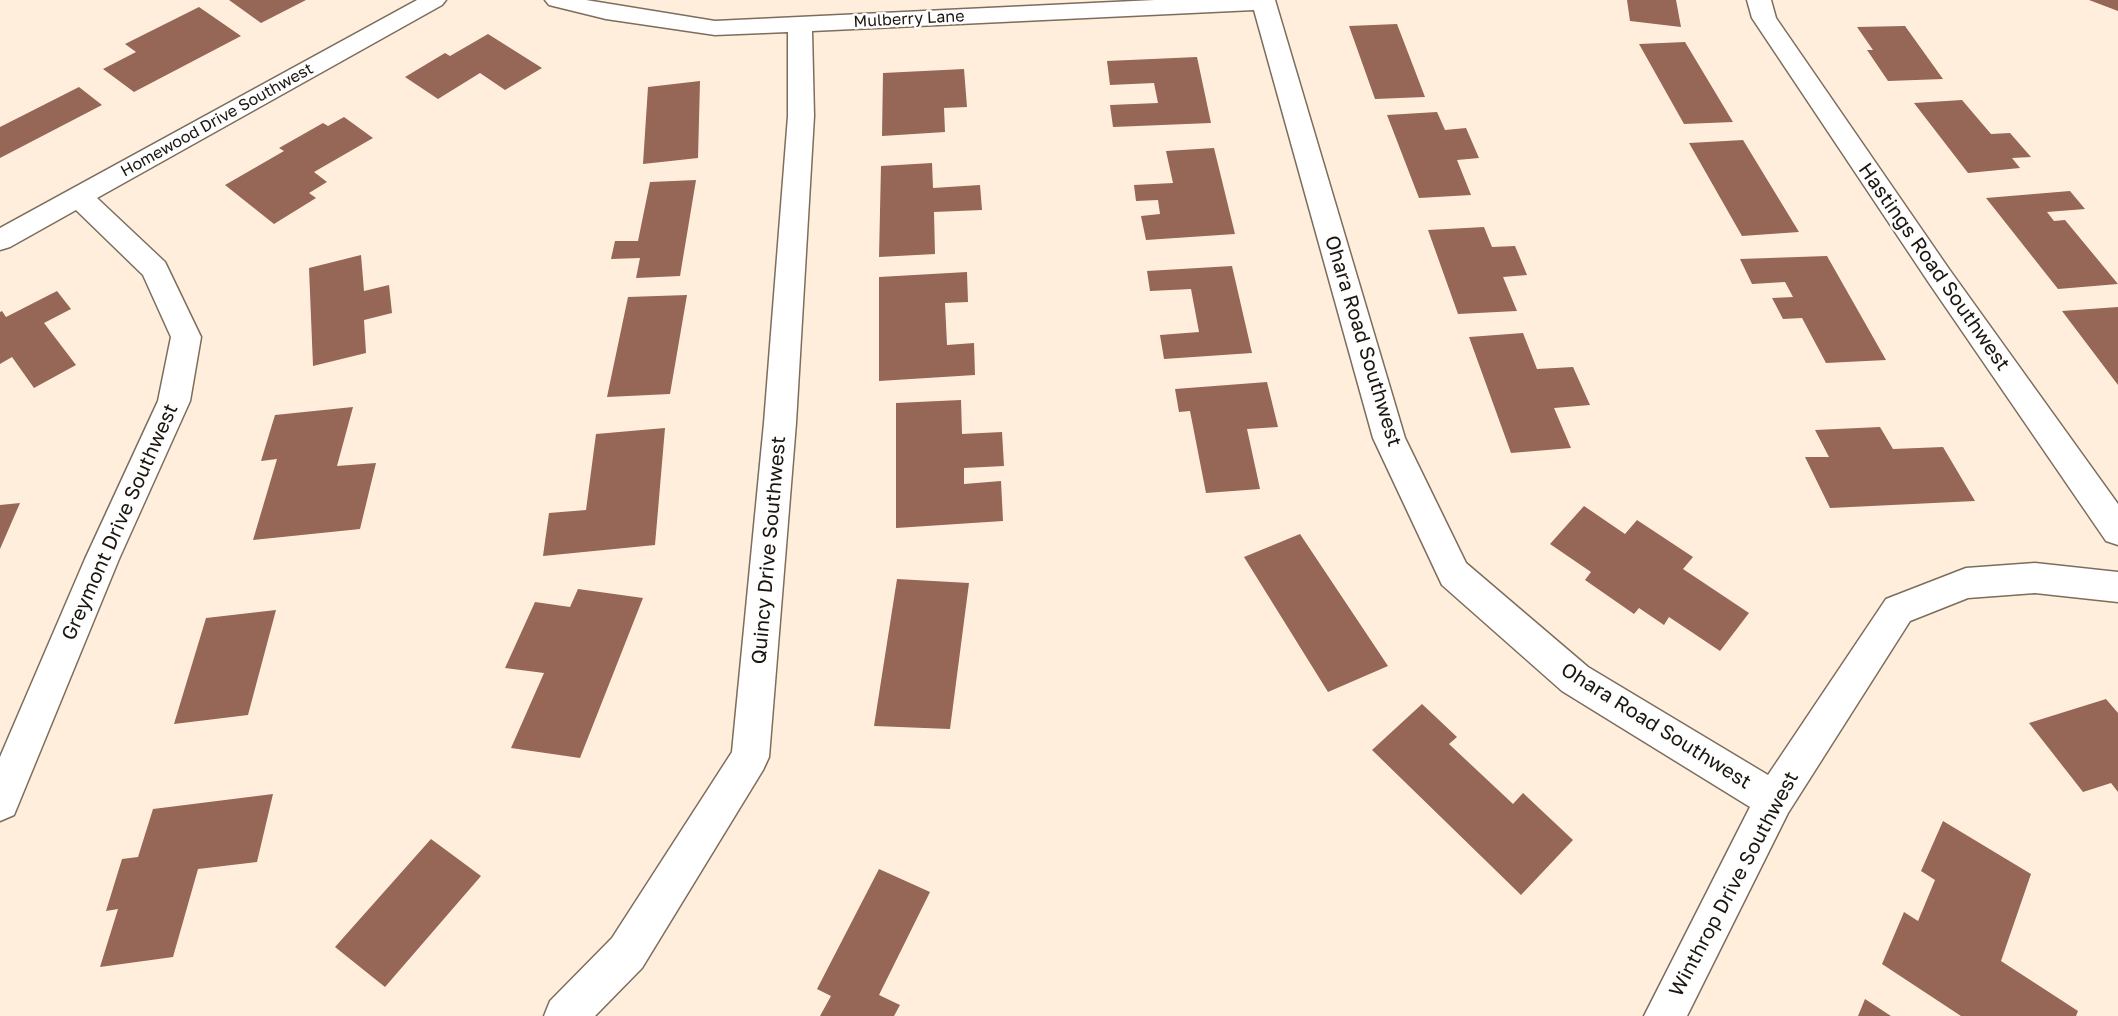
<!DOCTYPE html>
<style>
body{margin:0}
canvas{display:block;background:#ffeedb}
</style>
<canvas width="2118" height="1016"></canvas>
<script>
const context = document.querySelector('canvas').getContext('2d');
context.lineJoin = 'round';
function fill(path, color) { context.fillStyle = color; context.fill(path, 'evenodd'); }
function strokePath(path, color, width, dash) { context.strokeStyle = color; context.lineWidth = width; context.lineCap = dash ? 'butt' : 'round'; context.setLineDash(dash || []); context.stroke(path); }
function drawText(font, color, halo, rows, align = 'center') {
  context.font = font + ' "Golos Text",sans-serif'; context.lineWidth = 5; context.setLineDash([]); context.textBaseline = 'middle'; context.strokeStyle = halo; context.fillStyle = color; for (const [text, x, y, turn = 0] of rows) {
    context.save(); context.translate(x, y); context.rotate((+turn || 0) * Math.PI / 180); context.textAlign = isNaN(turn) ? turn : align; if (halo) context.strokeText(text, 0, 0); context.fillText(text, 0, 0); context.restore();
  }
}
fill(new Path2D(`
 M229 0H306L261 23Z
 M1627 0H1676L1681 27 1630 21Z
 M2089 0H2118V11Z
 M199 7 241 36 134 92 103 69 136 52 125 44Z
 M1397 24 1425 97 1375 99 1349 26Z
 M1905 26 1943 79 1888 81 1867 50H1873L1857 27Z
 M488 34 542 68 505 90 480 73 438 99 405 77 445 53 450 56Z
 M1685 42 1733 122 1684 124 1639 44Z
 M1197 57 1211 123 1113 127 1110 105 1158 103 1154 83 1110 85 1107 61Z
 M964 69 967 107 944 108 945 132 882 136 883 73Z
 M700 81 698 158 643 164 648 87Z
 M79 87 102 105 0 158V127Z
 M1962 100 1991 134 2010 133 2031 157 2012 158 2020 168 1968 173 1914 103Z
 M1437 112 1445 130 1466 128 1479 158 1457 160 1471 195 1419 198 1387 115Z
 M344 117 373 138 314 172 327 182 309 193 316 198 274 224 225 185 284 151 279 148 323 123 328 126Z
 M1743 140 1799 232 1742 236 1689 143Z
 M1214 148 1235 234 1146 240 1141 216 1160 214 1158 200 1136 201 1134 185 1173 183 1166 151Z
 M932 163 933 188 980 185 982 210 934 212 935 254 879 257 881 166Z
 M696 180 680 276 636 278 640 258 611 259 615 241H638L650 182Z
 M2070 191 2085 209 2047 212 2054 221 2065 220 2118 284 2058 289 1986 198Z
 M1484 227 1492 247 1515 246 1527 275 1503 277 1517 311 1458 314 1428 230Z
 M361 255 364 291 389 285 392 313 364 320 366 353 313 366 309 268Z
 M1827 256 1886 360 1826 363 1802 318 1783 319 1772 298 1793 297 1785 282 1752 284 1740 259Z
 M1232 266 1252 353 1164 359 1160 335 1199 332 1191 289 1150 291 1147 271Z
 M967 272 968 302 945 303 947 345 974 343 975 375 879 381V277Z
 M57 291 71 309 44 323 76 365 34 388 12 357 0 364V312L2 311 6 317Z
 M687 295 670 394 607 397 628 297Z
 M2118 307V385L2062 311Z
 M1523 333 1537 369 1573 367 1590 405 1554 408 1571 448 1511 453 1469 337Z
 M1267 382 1278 427 1247 429 1260 489 1206 493 1190 411 1179 412 1175 389Z
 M961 400 962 434 1002 432 1004 466 964 468V484L1001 481 1003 521 896 528V403Z
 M353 407 337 466 376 463 360 529 253 540 277 459 261 461 275 415Z
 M1880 427 1893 449 1943 447 1975 501 1830 508 1805 457H1829L1815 430Z
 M665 428 655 545 543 556 549 513 586 510 596 434Z
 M20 503 0 549V505Z
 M1584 506 1625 534 1637 520 1693 557 1683 569 1749 613 1720 651 1669 617 1664 625 1639 608 1634 614 1585 580 1591 572 1550 544Z
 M1300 534 1388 666 1328 692 1244 557Z
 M897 579 969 583 950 729 874 726Z
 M578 589 643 598 580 758 511 748 544 673 505 668 535 602 570 607Z
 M276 610 248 715 174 724 206 618Z
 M2106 699 2118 713V792L2111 783 2083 792 2029 723Z
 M1422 704 1457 737 1449 744 1513 804 1523 793 1573 840 1521 895 1372 750Z
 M273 794 257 862 198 869 173 957 100 967 118 909 106 911 122 859 138 857 153 809Z
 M1943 821 2031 874 2001 961 2078 1011 2076 1016H1961L1882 964 1904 912 1918 921 1935 880 1921 871Z
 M431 839 481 876 385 987 335 947Z
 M879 869 930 892 879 995 900 1005 894 1016H820L831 996 817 989Z
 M1865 999 1891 1016H1858Z`), '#966657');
const minor = new Path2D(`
 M417 0H446L442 5 97 198 165 262 201 337 190 401 119 559 14 815 0 821V757L85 559 158 401 171 337 143 275 76 210 10 247 0 250V228Z
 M545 0H586L715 21 1155 0H1275L1405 438 1466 563 1588 667 1768 775 1886 599 1966 568 2035 563 2118 572V602L2035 593 1968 598 1910 621 1788 813 1687 1016H1644L1750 807 1562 691 1442 585 1373 438 1254 10 812 31 814 116 796 423 769 757 763 770 642 968 595 1016H544L550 1001 612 938 732 752 764 423 788 116V32L715 35 606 19 549 5Z
 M1747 0H1771L1776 18 1949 269 2118 504V545L2106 541 1929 283 1752 18Z`);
strokePath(minor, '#7c6d5d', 3);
fill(minor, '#fff');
drawText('16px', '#1a150e', '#fefefe', [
 ["Mulberry Lane",909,19,-3],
 ["Homewood Drive Southwest",217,120,-29]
]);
drawText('20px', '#1a150e', '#fefefe', [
 ["Hastings Road Southwest",1934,267,55],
 ["Ohara Road Southwest",1363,341,73],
 ["Greymont Drive Southwest",120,522,-66],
 ["Quincy Drive Southwest",769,550,-85],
 ["Ohara Road Southwest",1656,726,32],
 ["Winthrop Drive Southwest",1734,884,-62]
]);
</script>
